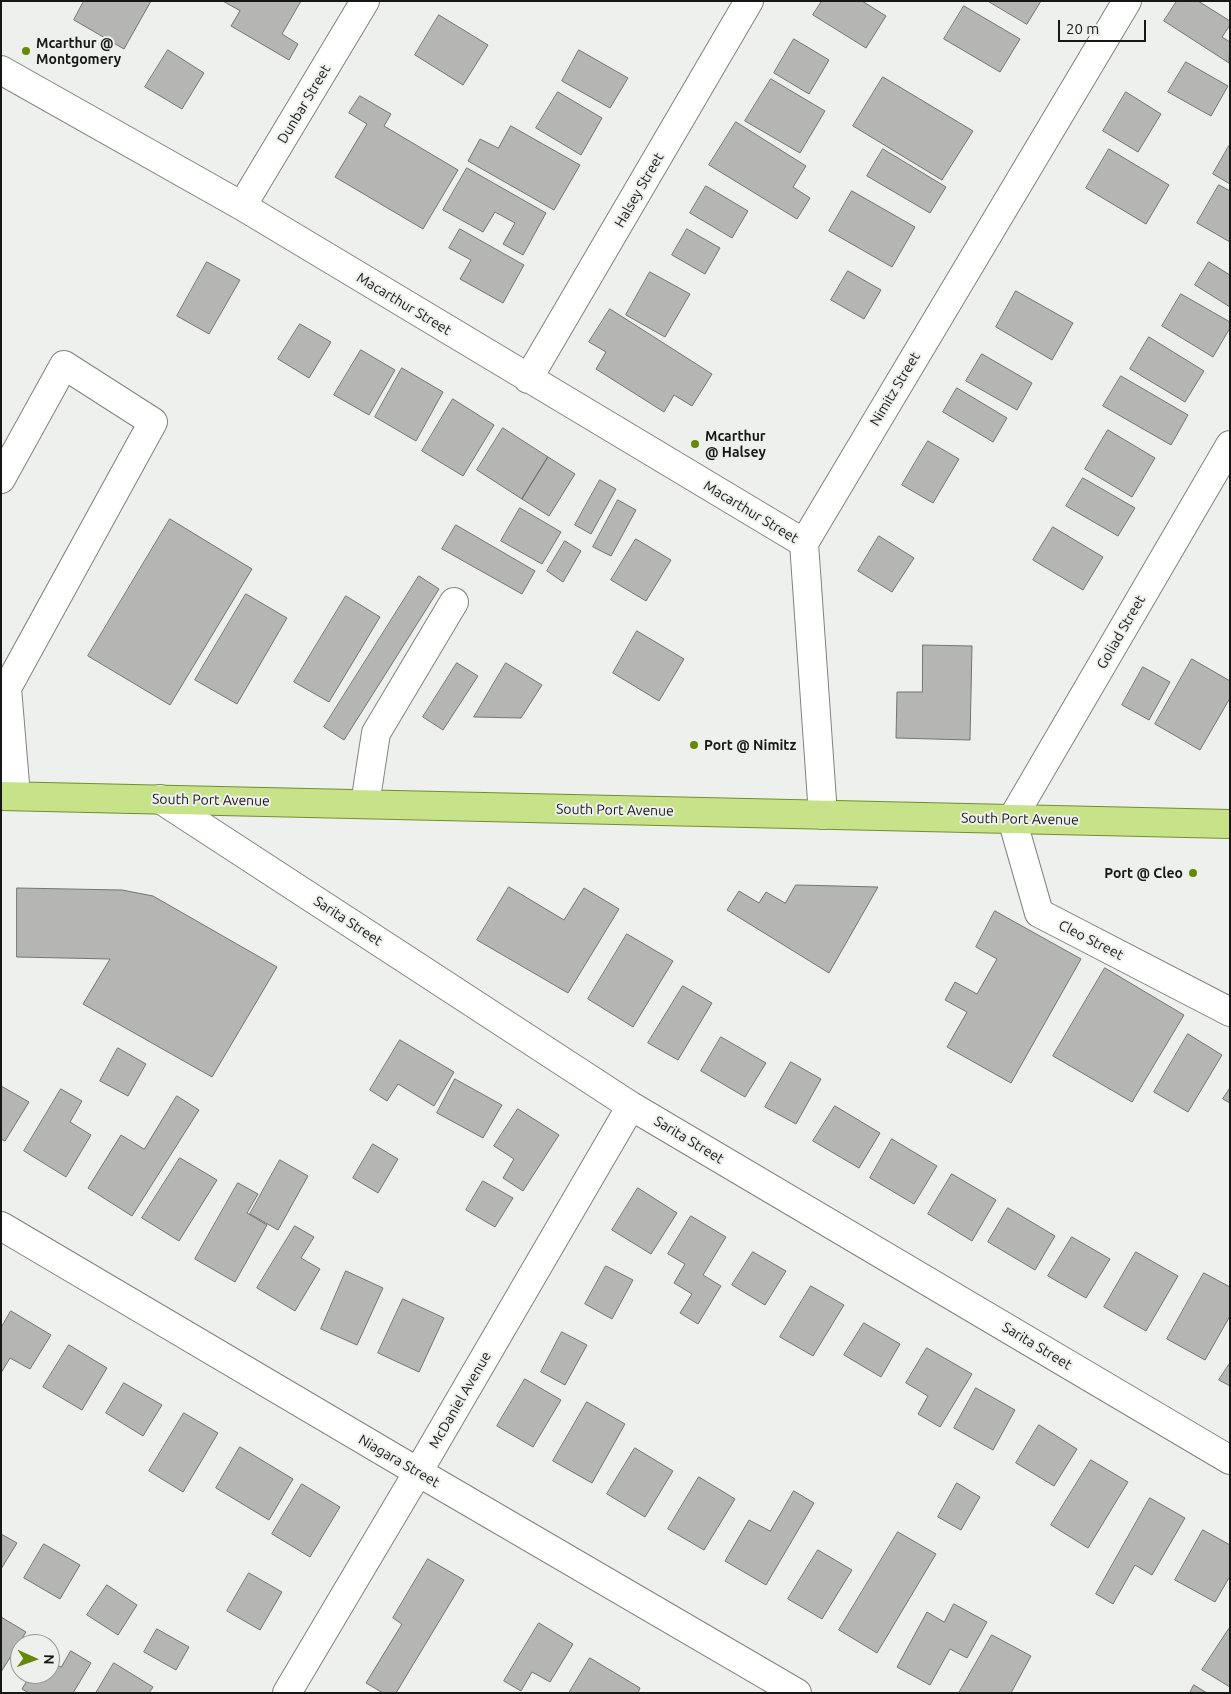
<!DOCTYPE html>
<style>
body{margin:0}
#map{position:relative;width:1231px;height:1694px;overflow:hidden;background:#eef0ed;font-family:Ubuntu,sans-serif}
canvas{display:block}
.frame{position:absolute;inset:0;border:2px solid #171716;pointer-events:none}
.north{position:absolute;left:10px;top:1634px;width:50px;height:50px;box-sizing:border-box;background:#eef0ed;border:1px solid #989997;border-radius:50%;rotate:92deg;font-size:14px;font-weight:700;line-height:20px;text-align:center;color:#171716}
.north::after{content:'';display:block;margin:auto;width:18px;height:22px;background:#668805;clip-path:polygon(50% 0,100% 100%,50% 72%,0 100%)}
.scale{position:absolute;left:1058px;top:20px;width:88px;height:22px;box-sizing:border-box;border:2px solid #171716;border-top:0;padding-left:6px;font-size:15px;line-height:18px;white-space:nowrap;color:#171716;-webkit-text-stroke:4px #eef0ed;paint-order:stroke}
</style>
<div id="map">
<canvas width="1231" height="1694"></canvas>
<div class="frame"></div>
<div class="north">N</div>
<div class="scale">20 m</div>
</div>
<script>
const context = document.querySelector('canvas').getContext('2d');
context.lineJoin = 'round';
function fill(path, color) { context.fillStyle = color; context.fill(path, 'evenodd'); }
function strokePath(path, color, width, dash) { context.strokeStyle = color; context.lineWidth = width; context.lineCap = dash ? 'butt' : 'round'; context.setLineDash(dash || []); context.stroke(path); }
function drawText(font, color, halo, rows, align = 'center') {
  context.font = font + ' Ubuntu,sans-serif'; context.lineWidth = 4; context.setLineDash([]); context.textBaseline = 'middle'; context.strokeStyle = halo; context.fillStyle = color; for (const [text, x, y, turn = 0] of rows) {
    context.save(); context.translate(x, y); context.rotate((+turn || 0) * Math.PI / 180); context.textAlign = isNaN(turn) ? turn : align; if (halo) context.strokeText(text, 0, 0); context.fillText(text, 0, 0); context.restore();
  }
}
const building = new Path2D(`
 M84 1H151L124 49 74 20Z
 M223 1H301L282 34 298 44 289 60 231 26 240 11Z
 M822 1H862L886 16 866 48 813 15Z
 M988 1H1041L1027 24Z
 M1177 1H1198L1230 21V25L1222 37 1230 42 1229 63 1164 21Z
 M964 6 1020 39 1000 72 944 39Z
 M439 15 488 45 463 85 415 55Z
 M794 39 829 60 809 94 774 73Z
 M168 50 204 73 182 109 145 87Z
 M579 50 628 78 610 108 562 81Z
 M1186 62 1228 86 1211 116 1168 92Z
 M883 77 973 131 942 180 853 126Z
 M771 79 825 111 800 153 745 121Z
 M558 92 602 118 581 155 536 128Z
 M1126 92 1161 114 1138 152 1103 131Z
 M360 96 391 114 384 126 458 170 423 229 335 177 367 124 349 113Z
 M736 122 806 166 793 187 810 198 797 219 709 165Z
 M511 126 580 165 554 210 468 161 480 139 498 148Z
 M1229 146 1230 147V184L1213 174Z
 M883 149 946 187 930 213 867 176Z
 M1109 149 1169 185 1146 224 1086 188Z
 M467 168 546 213 523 255 503 244 515 223 495 212 483 232 443 210Z
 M1219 185 1230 191V242L1197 223Z
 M706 186 748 211 732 238 690 213Z
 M852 191 915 227 892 267 829 231Z
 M460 229 524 265 503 303 460 279 471 260 449 248Z
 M687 229 720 248 705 274 672 255Z
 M207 262 240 280 209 334 177 316Z
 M1209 262 1230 275V307L1195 285Z
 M848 271 881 290 864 319 831 300Z
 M650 272 690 294 665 337 626 315Z
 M1016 291 1073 323 1052 360 996 327Z
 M1181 294 1230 322V328L1213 357 1162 326Z
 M610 309 712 374 692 406 674 395 664 412 596 369 606 352 589 342Z
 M300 324 331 342 309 378 278 359Z
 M1149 337 1204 371 1185 402 1130 369Z
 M361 350 395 370 369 415 334 395Z
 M982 354 1032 383 1017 410 966 381Z
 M402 368 443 392 416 441 375 417Z
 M1121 376 1188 415 1171 445 1103 406Z
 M957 388 1007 418 993 442 943 412Z
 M453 399 494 425 463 476 422 451Z
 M503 428 548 457 522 499 477 470Z
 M1108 430 1155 458 1132 497 1085 469Z
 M928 441 959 459 933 503 902 485Z
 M548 457 575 474 549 516 522 499Z
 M1083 478 1135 508 1118 536 1066 506Z
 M600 480 616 489 591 534 575 525Z
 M618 500 636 510 611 556 593 547Z
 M520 508 561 532 542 564 501 541Z
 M170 519 252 569 170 705 88 656Z
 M456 525 535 571 522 594 442 549Z
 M1053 527 1103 557 1083 590 1033 560Z
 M879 536 914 558 892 592 858 571Z
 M636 539 671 560 646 601 611 580Z
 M565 541 581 551 563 582 547 571Z
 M419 576 439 589 344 740 324 727Z
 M246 594 287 618 237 704 195 680Z
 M346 596 380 617 329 702 294 682Z
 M637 631 684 659 659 701 613 673Z
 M923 645 972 646 970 740 896 738 897 692H922Z
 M1192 659 1230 681V698L1200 750 1155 724Z
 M457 663 478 676 443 730 423 717Z
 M506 663 542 685 521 718 474 717Z
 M1143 667 1170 682 1149 720 1122 705Z
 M796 885 878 887 829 973 727 910 739 891 759 903 766 892 785 903Z
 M509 887 564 920 584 888 619 909 568 993 477 940Z
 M17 888 122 890 153 896 277 967 212 1077 83 1004 110 959 17 957Z
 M995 911 1081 959 1011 1083 947 1047 967 1012 945 1000 955 982 977 994 997 959 976 947Z
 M627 934 673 961 633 1027 588 999Z
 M1105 968 1184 1015 1132 1102 1053 1056Z
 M683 986 712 1003 678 1060 648 1043Z
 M1188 1034 1222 1055 1188 1112 1154 1092Z
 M721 1037 766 1063 745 1097 701 1071Z
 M400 1040 454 1072 434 1106 398 1084 387 1101 370 1090Z
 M118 1048 146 1064 128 1096 100 1081Z
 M791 1062 821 1079 796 1124 765 1107Z
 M455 1079 502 1105 483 1138 437 1113Z
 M1 1086 29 1102 5 1141 1 1139Z
 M1230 1088V1103L1223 1099Z
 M61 1089 82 1101 70 1122 91 1135 66 1177 24 1151Z
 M177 1096 199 1110 132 1216 88 1188 121 1135 144 1149Z
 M835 1106 880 1133 859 1168 813 1141Z
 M518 1109 559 1135 523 1191 503 1178 514 1159 494 1146Z
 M892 1139 937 1166 914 1204 870 1178Z
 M373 1144 398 1159 378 1193 353 1178Z
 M180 1158 217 1180 179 1241 142 1218Z
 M280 1160 308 1176 278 1230 250 1214Z
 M952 1174 996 1200 972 1241 928 1214Z
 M483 1181 513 1198 495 1227 466 1210Z
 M238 1183 258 1194 247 1213 267 1225 235 1282 195 1259Z
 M638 1188 677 1213 651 1254 612 1230Z
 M1008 1208 1055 1236 1035 1270 988 1242Z
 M691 1216 726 1237 703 1275 721 1286 698 1324 680 1313 692 1294 674 1283 685 1264 668 1254Z
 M295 1226 314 1237 301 1258 320 1269 295 1311 257 1288Z
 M1072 1237 1110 1259 1086 1298 1048 1276Z
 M753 1252 786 1271 765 1305 732 1285Z
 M1136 1252 1178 1276 1146 1331 1104 1307Z
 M606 1266 633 1280 612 1319 585 1304Z
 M346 1271 383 1288 357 1345 321 1329Z
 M1204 1273 1230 1287V1316L1205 1360 1167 1339Z
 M811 1286 844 1305 813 1356 780 1337Z
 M403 1299 444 1318 419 1372 378 1353Z
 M11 1311 51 1335 30 1369 10 1358 1 1373V1328Z
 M864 1323 900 1344 881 1377 844 1355Z
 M562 1332 587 1345 565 1385 541 1372Z
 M69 1345 107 1368 82 1410 43 1387Z
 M927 1348 972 1374 940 1427 918 1414 928 1396 906 1383Z
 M1230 1363V1386L1219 1380Z
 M525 1379 561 1400 533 1447 497 1426Z
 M124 1383 162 1405 143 1436 106 1413Z
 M976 1388 1015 1410 993 1450 954 1428Z
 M587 1402 625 1424 592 1483 553 1461Z
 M184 1413 218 1433 183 1492 149 1471Z
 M1039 1425 1077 1449 1054 1486 1016 1463Z
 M240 1447 293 1479 269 1520 216 1488Z
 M635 1448 673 1471 645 1517 607 1494Z
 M1091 1460 1128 1482 1088 1548 1051 1525Z
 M699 1477 735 1499 704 1550 668 1529Z
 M957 1483 980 1497 961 1530 938 1517Z
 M302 1484 340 1507 310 1557 272 1534Z
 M794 1491 814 1503 766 1585 725 1561 749 1520 770 1531Z
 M1150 1498 1185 1518 1152 1575 1135 1565 1113 1604 1096 1594Z
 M1203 1530 1230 1545V1576L1215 1602 1175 1580Z
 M898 1532 936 1554 877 1653 839 1630Z
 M1 1534 17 1543 1 1569Z
 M44 1544 80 1565 60 1599 24 1578Z
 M818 1550 852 1570 822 1619 788 1599Z
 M428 1559 464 1580 396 1693H383L366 1683 402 1624 393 1618Z
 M249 1573 282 1592 260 1630 227 1611Z
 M107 1585 137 1605 118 1635 87 1615Z
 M954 1604 987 1622 967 1658 950 1649 930 1685 897 1667 927 1612 944 1622Z
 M1 1617 26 1632 1 1672Z
 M539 1623 573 1644 550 1682 532 1672 521 1691 504 1681Z
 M1230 1627V1687L1202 1670Z
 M157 1629 189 1647 176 1670 144 1652Z
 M992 1635 1031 1656 1011 1693H959Z
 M71 1651 91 1663 73 1693H29L22 1689 31 1674H50V1661L61 1667Z
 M590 1658 640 1688 638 1693H569Z
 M114 1663 153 1687 149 1693H96Z
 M1194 1685 1207 1693H1190Z`);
fill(building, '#b5b6b3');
strokePath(building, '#737572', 1);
const minor = new Path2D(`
 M1 70 242 206 804 543
 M242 206 365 1
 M528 379 749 1
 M1230 445 1012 819 1039 913 1230 1012
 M1 479 64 365 153 422 7 688 1 687
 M7 688 16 796
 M160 799 631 1106 1230 1460
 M365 804 376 733 454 602
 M823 815 804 543 1127 1
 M1 1226 418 1472 797 1693
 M287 1693 418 1472 631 1106`);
const major = new Path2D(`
 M1 796 1230 824`);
strokePath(minor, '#81827f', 30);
strokePath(major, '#718f2e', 30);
strokePath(minor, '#fff', 28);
strokePath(major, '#c7e289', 28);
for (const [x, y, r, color] of [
 [26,51,5,"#668805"],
 [695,444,5,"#668805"],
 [694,745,5,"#668805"],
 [1193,873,5,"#668805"]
]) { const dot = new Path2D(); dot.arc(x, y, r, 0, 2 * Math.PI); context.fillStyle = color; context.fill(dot); strokePath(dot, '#eef0ed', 2); }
drawText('bold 14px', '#171716', '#eef0ed', [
 ["Mcarthur @",36,43],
 ["Montgomery",36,59],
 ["Mcarthur",705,436],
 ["@ Halsey",705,452],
 ["Port @ Nimitz",704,745],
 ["Port @ Cleo",1183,873,"right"]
], 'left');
drawText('14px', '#171716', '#eef0ed', [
 ["Dunbar Street",304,104,-59],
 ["Halsey Street",639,190,-60],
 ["Macarthur Street",404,304,31],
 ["Nimitz Street",895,389,-59],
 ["Macarthur Street",751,512,31],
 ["Goliad Street",1121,632,-60],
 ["South Port Avenue",211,800,1],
 ["South Port Avenue",615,810,1],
 ["South Port Avenue",1020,819,1],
 ["Sarita Street",348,921,33],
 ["Cleo Street",1091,940,27],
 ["Sarita Street",689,1140,31],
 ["Sarita Street",1037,1346,31],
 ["McDaniel Avenue",460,1400,-60],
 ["Niagara Street",399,1461,30]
]);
</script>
